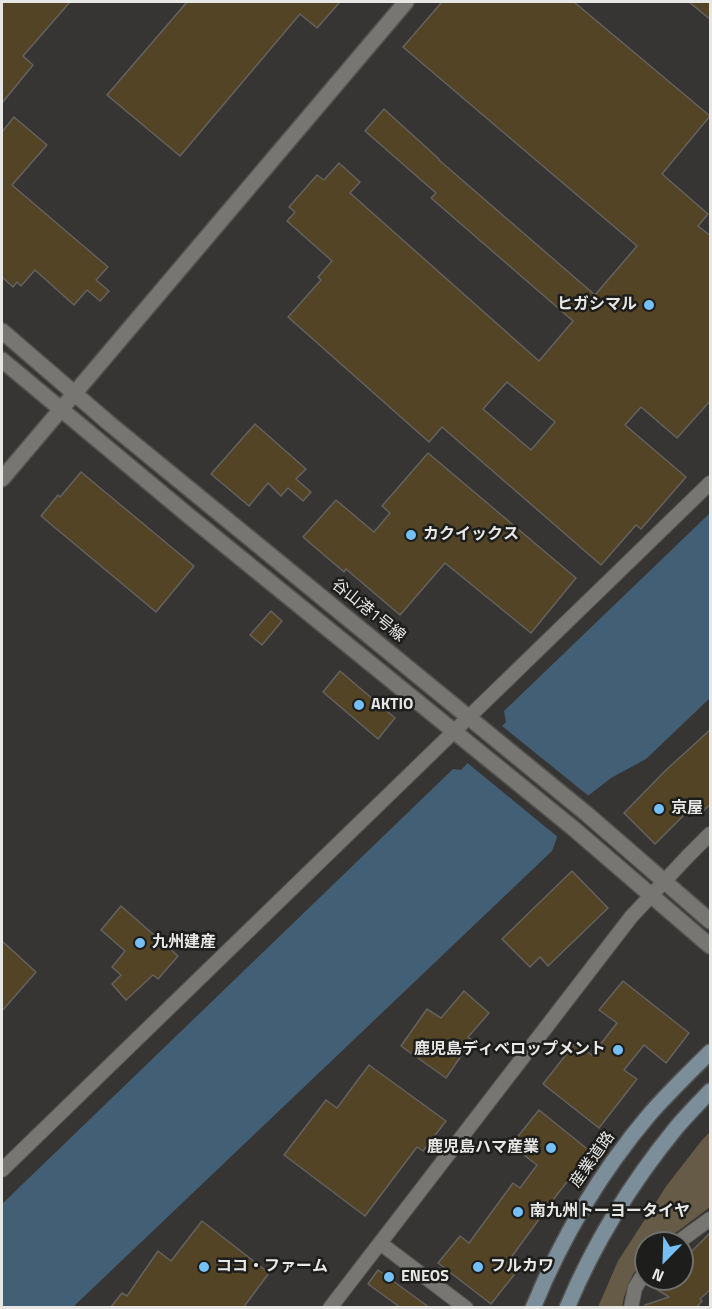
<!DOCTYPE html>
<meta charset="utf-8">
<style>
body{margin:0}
#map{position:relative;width:712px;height:1309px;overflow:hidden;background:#363533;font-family:"Titillium Web",sans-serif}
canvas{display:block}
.frame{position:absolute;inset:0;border:3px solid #e7e7e5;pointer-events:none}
.north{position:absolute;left:634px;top:1231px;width:60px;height:60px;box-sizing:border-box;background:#1d1d1c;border:2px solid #6e6e6c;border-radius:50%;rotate:203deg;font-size:16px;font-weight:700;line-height:24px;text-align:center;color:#e7e7e5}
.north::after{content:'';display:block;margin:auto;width:21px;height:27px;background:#75c0f6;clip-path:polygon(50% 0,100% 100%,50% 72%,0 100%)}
</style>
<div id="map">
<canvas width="712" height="1309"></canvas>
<div class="frame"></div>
<div class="north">N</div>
</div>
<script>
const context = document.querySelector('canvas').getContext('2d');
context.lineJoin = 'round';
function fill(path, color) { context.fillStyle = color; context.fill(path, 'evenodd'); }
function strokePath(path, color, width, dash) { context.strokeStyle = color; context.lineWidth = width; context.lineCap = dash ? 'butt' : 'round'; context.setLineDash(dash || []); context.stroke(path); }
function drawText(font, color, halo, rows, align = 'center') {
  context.font = font + ' "Titillium Web","Noto Sans JP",sans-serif'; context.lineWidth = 5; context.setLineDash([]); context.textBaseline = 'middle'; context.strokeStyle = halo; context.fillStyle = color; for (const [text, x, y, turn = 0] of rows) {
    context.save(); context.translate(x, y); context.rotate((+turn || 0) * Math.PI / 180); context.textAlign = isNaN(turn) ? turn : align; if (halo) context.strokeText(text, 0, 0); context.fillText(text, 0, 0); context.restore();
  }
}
fill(new Path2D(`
 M710 1132V1207L662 1243H646V1259L633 1274 624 1297 622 1307H598L618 1261 667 1185 702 1140Z`), '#665b47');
fill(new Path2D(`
 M710 513V698L646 759 611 778 566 813 552 851 73 1307 2 1308V1204L453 769 461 770 506 722 504 711Z`), '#425f75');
fill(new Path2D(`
 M502 726 590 797 569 814 559 838 465 761Z`), '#363533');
const building = new Path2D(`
 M2 2H70L23 56 33 65 2 103Z
 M187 2H340L317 28 300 14 180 156 107 95Z
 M442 2H574L710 116 662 174 708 214 698 226 711 236V400L677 438 641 407 625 425 686 477 641 529 636 525 601 565 442 427 429 442 288 317 321 280 318 277 332 261 287 221 295 212 289 207 317 175 324 180 339 163 360 182 350 193 539 361 573 321 431 198 436 193 365 131 384 109 439 159V160L595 295 637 246 403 47ZM507 382 555 422 531 450 483 409Z
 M689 2H711V20Z
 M14 117 47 145 12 185 108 267 96 280 109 291 100 301 87 290 74 305 35 270 21 286 17 282 13 287 2 277V132Z
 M255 424 306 469 296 479 311 492 303 501 288 488 281 496 268 483 249 506 211 474Z
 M428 453 576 578 531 633 445 563 400 615 346 569 344 572 303 537 336 500 374 532 390 513 382 506Z
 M81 472 194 566 156 612 41 516 58 495 60 497Z
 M271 611 282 621 262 645 250 635Z
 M340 671 395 718 378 739 323 692Z
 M711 729V804L703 811 696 803 655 844 624 813 666 770Z
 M572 871 608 908 548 966 540 957 530 967 502 939Z
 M121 906 178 956 158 979 153 975 126 1000 112 984 121 975 112 967 125 951 101 930Z
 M2 941 36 972 2 1011Z
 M623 981 689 1033 666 1063 644 1045 624 1070 637 1079 599 1128 543 1084 575 1043 592 1055 617 1023 599 1010Z
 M464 991 489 1013 468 1037 472 1040 446 1078 401 1046 427 1009 441 1018Z
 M369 1065 446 1121 423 1151 417 1147 365 1216 284 1155 326 1100 337 1108Z
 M539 1110 591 1152 559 1192 507 1263 517 1271 491 1304 438 1263 460 1236 469 1243 513 1183 520 1188 537 1165 511 1145Z
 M202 1221 269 1273 243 1308H110L122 1293 127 1296 158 1251 171 1261Z
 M711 1232V1289L700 1299 702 1301 696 1308H645V1305L669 1297 653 1287 658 1279H682V1250L684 1249 689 1254Z
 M378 1270 430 1308H401L368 1284Z`);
fill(building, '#534426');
strokePath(building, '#646260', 1.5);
const minor = new Path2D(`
 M2 1170 710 483
 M380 1243 466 1308
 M677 1243 710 1219
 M330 1308 631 917 687 857 710 834
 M631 1308 635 1288 646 1270`);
const tertiary = new Path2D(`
 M2 331 110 424 588 815 710 921
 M2 360 189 516 573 828 710 946
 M2 479 406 2`);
const secondary = new Path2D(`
 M533 1308C562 1237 600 1173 649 1115 668 1093 690 1072 710 1052
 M567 1308C594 1243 632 1182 676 1128 687 1115 699 1103 710 1091`);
strokePath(minor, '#525250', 16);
strokePath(tertiary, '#525250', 18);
strokePath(secondary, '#525250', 18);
strokePath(minor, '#777673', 14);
strokePath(tertiary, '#777673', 15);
strokePath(secondary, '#7b8e9a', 15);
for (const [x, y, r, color] of [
 [649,305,6,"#75c0f6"],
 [411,535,6,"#75c0f6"],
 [359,705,6,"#75c0f6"],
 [659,809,6,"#75c0f6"],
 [140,943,6,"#75c0f6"],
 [618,1050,6,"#75c0f6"],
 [551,1148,6,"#75c0f6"],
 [518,1212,6,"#75c0f6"],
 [204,1267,6,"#75c0f6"],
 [478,1267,6,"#75c0f6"],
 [389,1277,6,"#75c0f6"]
]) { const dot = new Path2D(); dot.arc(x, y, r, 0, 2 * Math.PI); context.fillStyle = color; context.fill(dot); strokePath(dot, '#1d1d1c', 2); }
drawText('bold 16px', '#e7e7e5', '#1d1d1c', [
 ["ヒガシマル",637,305,"right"],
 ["カクイックス",423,535],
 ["AKTIO",371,705],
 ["京屋",671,809],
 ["九州建産",152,943],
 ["鹿児島ディベロップメント",606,1050,"right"],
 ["鹿児島ハマ産業",539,1148,"right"],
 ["南九州トーヨータイヤ",530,1212],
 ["ココ・ファーム",216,1267],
 ["フルカワ",490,1267],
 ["ENEOS",401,1277]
], 'left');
drawText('16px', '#e7e7e5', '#1d1d1c', [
 ["谷山港1号線",368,611,39],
 ["産業道路",593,1160,-55]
]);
</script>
